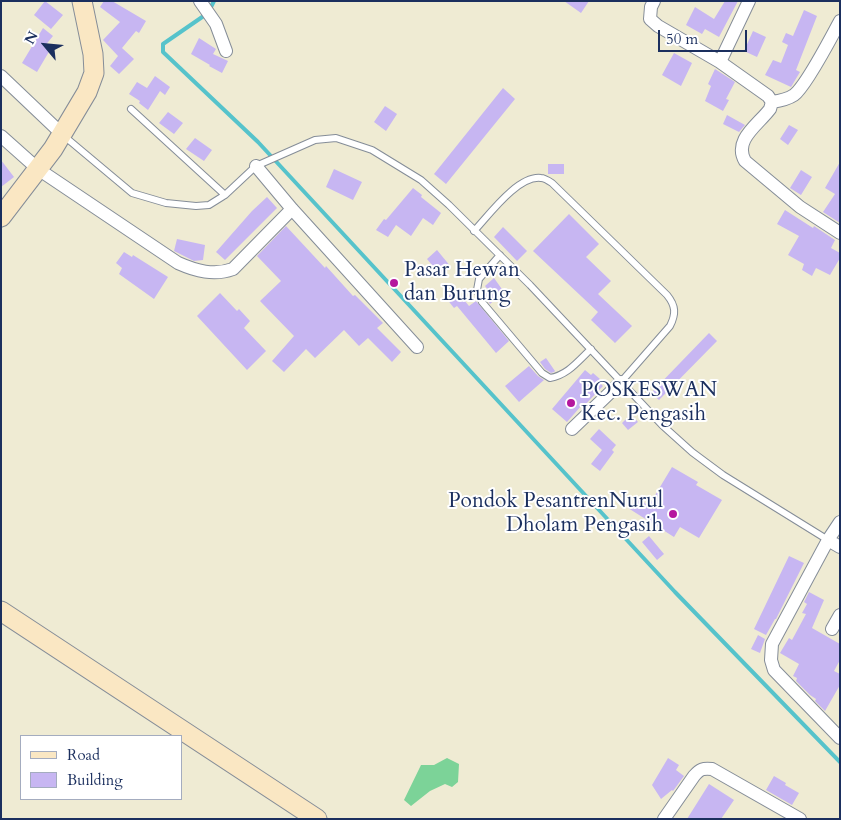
<!DOCTYPE html>
<style>
body{margin:0}
#map{position:relative;width:841px;height:820px;overflow:hidden;background:#efebd3;font-family:Cardo,serif}
canvas{display:block}
.frame{position:absolute;inset:0;border:2px solid #1b2f5e;pointer-events:none}
.legend{position:absolute;left:20px;top:735px;width:162px;height:65px;box-sizing:border-box;background:#fff;border:1px solid #a4acbf;margin:0;padding:6px 9px;list-style:none;font-size:15px;color:#1b2f5e}
.legend li{display:flex;align-items:center;gap:10px;height:25px}
.legend b{width:25px;border:1px solid #a4acbf}
.north{position:absolute;left:20px;top:20px;width:50px;height:50px;-webkit-text-stroke:4px #fff;paint-order:stroke;rotate:298deg;font-size:14px;font-weight:700;line-height:20px;text-align:center;color:#1b2f5e}
.north::after{content:'';display:block;margin:auto;width:18px;height:22px;background:#1b2f5e;clip-path:polygon(50% 0,100% 100%,50% 72%,0 100%)}
.scale{position:absolute;left:658px;top:30px;width:89px;height:22px;box-sizing:border-box;border:2px solid #1b2f5e;border-top:0;padding-left:6px;font-size:15px;line-height:18px;white-space:nowrap;color:#1b2f5e;-webkit-text-stroke:4px #fff;paint-order:stroke}
</style>
<div id="map">
<canvas width="841" height="820"></canvas>
<div class="frame"></div>
<ul class="legend">
<li><b style="height:6px;background:#fae7c3"></b>Road</li>
<li><b style="height:14px;background:#c7b6f2"></b>Building</li>
</ul>
<div class="north">N</div>
<div class="scale">50 m</div>
</div>
<script>
const context = document.querySelector('canvas').getContext('2d');
context.lineJoin = 'round';
function fill(path, color) { context.fillStyle = color; context.fill(path, 'evenodd'); }
function strokePath(path, color, width, dash) { context.strokeStyle = color; context.lineWidth = width; context.lineCap = dash ? 'butt' : 'round'; context.setLineDash(dash || []); context.stroke(path); }
function drawText(font, color, halo, rows, align = 'center') {
  context.font = font + ' Cardo,serif'; context.lineWidth = 4; context.setLineDash([]); context.textBaseline = 'middle'; context.strokeStyle = halo; context.fillStyle = color; for (const [text, x, y, turn = 0] of rows) {
    context.save(); context.translate(x, y); context.rotate((+turn || 0) * Math.PI / 180); context.textAlign = isNaN(turn) ? turn : align; if (halo) context.strokeText(text, 0, 0); context.fillText(text, 0, 0); context.restore();
  }
}
fill(new Path2D(`
 M447 758 459 764 458 782 452 787 445 784 430 791 411 806 404 800 421 765H434Z`), '#7cd398');
strokePath(new Path2D(`
 M214 1 208 13 163 44V52L258 142 675 592 840 762`), '#56c3cb', 4);
fill(new Path2D(`
 M45 1 63 15 51 29 34 15Z
 M104 1H112L146 21 139 33 136 31 122 48 134 59 119 74 110 66 118 56 103 40 120 22 100 7Z
 M564 1H589L581 13Z
 M725 1H738L719 37 705 29 702 34 686 25 695 7 714 19Z
 M804 10 817 16 796 70 800 72 791 87 765 75 773 60 781 63 788 45 782 42 786 33 793 36Z
 M43 28 53 36 44 47 50 50 37 72 22 63Z
 M753 31 766 37 757 57 744 51Z
 M199 38 216 49 213 54 228 61 222 73 209 66 210 65 191 54Z
 M674 53 692 63 681 86 662 75Z
 M715 69 735 82 726 99 729 100 723 111 705 101 711 86 708 84Z
 M155 76 170 87 165 95 160 91 148 110 139 103 140 101 129 94 137 82 147 88Z
 M503 88 515 99 446 184 434 174Z
 M385 106 397 114 386 131 374 122Z
 M168 112 183 123 174 134 159 123Z
 M727 115 745 125 739 132 723 124Z
 M789 125 798 130 788 145 780 139Z
 M195 138 212 150 204 161 186 149Z
 M1 160 14 177 1 187Z
 M840 162V223L823 212 835 194 825 188Z
 M548 164H564V174H548Z
 M334 169 362 182 353 200 326 187Z
 M801 170 812 177 801 195 790 188Z
 M413 188 422 195 421 197 441 213 433 225 423 218 411 236 396 225 388 237 376 230 384 219 386 220Z
 M267 197 277 208 225 260 216 252 252 211Z
 M785 210 813 228 814 226 835 240 831 248 840 253V258L830 275 816 268 812 276 802 270 804 264 788 255 799 236 777 224Z
 M569 214 599 244 586 257 611 281 598 294 632 326 615 343 591 320 598 312 533 251Z
 M286 226 325 268 326 266 353 296 355 295 383 323 377 328 401 352 392 362 368 338 359 346 344 330 315 358 306 349 284 372 272 361 294 336 260 301 281 281 257 256Z
 M503 227 527 251 517 261 494 237Z
 M177 239 205 245 203 260 194 261 174 251Z
 M437 250 451 267 441 276 427 259Z
 M124 252 132 257 133 255 168 277 154 299 119 274 122 268 116 263Z
 M494 278 504 292 490 304 484 294 489 291 485 286Z
 M456 290 469 306 476 301 509 341 496 353 457 306 454 308 446 298Z
 M220 293 237 311 239 309 250 321 244 328 266 351 247 370 197 316Z
 M709 333 717 341 659 400 651 393Z
 M546 358 555 371 554 372 551 373 545 369 540 362Z
 M529 366 538 376 544 380 519 402 505 386Z
 M585 370 591 375 593 373 600 379 598 381 603 386 583 407 582 405 567 422 552 409Z
 M631 414 638 422 628 430 622 423Z
 M599 429 616 445 612 450 614 452 600 471 591 464 602 450 590 439Z
 M672 467 698 482 696 485 722 500 699 538 680 527 674 537 628 508 641 498 648 507Z
 M649 536 664 554 657 560 642 542Z
 M789 556 804 563 776 619H775L766 635 754 629Z
 M809 592 824 600 812 628 840 644V660L834 671 840 674V685L825 711 815 701 816 699 810 695 796 681 797 678 793 676 799 664 780 653 789 638 792 640 806 614 802 613 807 604 804 602Z
 M758 635 765 639 760 653 751 649Z
 M668 758 679 765 676 770 684 776 673 791 672 790 661 799 652 785Z
 M774 776 786 783 785 785 799 793 792 805 766 790Z
 M709 784 734 800 721 819H687Z`), '#c7b6f2');
const lane = new Path2D(`
 M131 109 225 195
 M64 136 132 193 166 203 196 206 209 205 225 195 256 166 315 140 336 138 372 150 421 180 449 205 530 285 662 425 692 452 723 475 828 540
 M474 231C489 215 518 175 541 178 544 178 549 181 552 183L667 295C676 306 676 314 670 326L621 382
 M500 255 479 279 477 290 482 302 542 373 550 378C568 375 578 361 591 349`);
const street = new Path2D(`
 M200 1 216 24 226 51
 M654 1 651 7 650 19 658 26 720 62 768 96 772 102 770 109C758 125 733 140 745 161L800 207 840 233
 M720 62 749 1
 M1 76 62 134
 M772 102C779 101 788 99 794 95 806 86 832 36 840 21
 M1 136 38 169 178 263C196 271 214 276 233 269L292 209
 M256 166 292 209 417 347
 M572 429 621 382
 M840 522 828 540 772 644 771 660 774 670 840 738
 M828 540 840 547
 M832 629 840 615
 M664 819 694 776C700 769 703 768 712 769L800 819`);
const secondary = new Path2D(`
 M1 217 53 149 87 92 94 73 93 54 82 1
 M1 611 317 819`);
strokePath(lane, '#858d98', 8);
strokePath(street, '#858d98', 14);
strokePath(secondary, '#858d98', 21);
strokePath(lane, '#fff', 6);
strokePath(street, '#fff', 12);
strokePath(secondary, '#fae7c3', 19);
for (const [x, y, r, color] of [
 [394,283,5,"#b5179e"],
 [571,403,5,"#b5179e"],
 [673,514,5,"#b5179e"]
]) { const dot = new Path2D(); dot.arc(x, y, r, 0, 2 * Math.PI); context.fillStyle = color; context.fill(dot); strokePath(dot, '#fff', 2); }
drawText('21px', '#1b2f5e', '#fff', [
 ["Pasar Hewan",404,271],
 ["dan Burung",404,295],
 ["POSKESWAN",581,391],
 ["Kec. Pengasih",581,415],
 ["Pondok PesantrenNurul",663,502,"right"],
 ["Dholam Pengasih",663,526,"right"]
], 'left');
</script>
